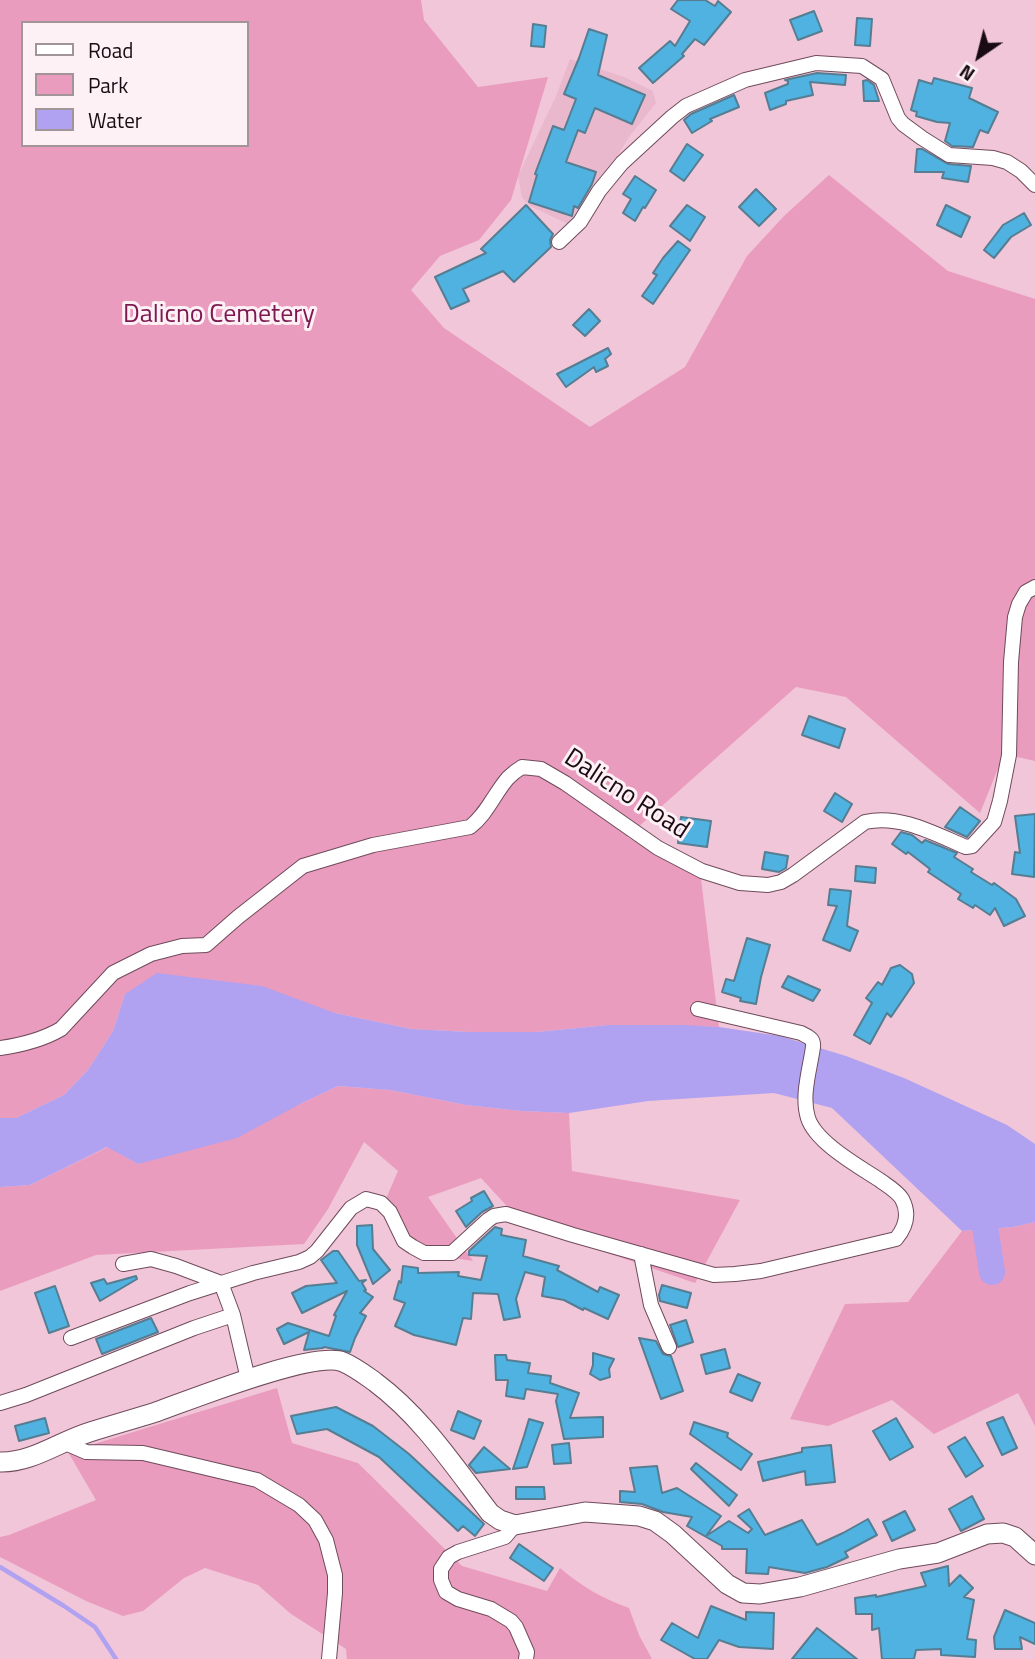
<!DOCTYPE html>
<style>
body{margin:0}
#map{position:relative;width:1035px;height:1659px;overflow:hidden;background:#f1c6d8;font-family:"Titillium Web",sans-serif}
canvas{display:block}
.legend{position:absolute;left:21px;top:21px;width:228px;height:126px;box-sizing:border-box;background:#fef1f6;border:2px solid #a2959a;margin:0;padding:9px 12px;list-style:none;font-size:21px;color:#190b11}
.legend li{display:flex;align-items:center;gap:14px;height:35px}
.legend b{width:35px;border:2px solid #a2959a}
.north{position:absolute;left:944px;top:21px;width:70px;height:70px;-webkit-text-stroke:5px #fef1f6;paint-order:stroke;rotate:215deg;font-size:19px;font-weight:700;line-height:28px;text-align:center;color:#190b11}
.north::after{content:'';display:block;margin:auto;width:24px;height:32px;background:#190b11;clip-path:polygon(50% 0,100% 100%,50% 72%,0 100%)}
</style>
<div id="map">
<canvas width="1035" height="1659"></canvas>
<ul class="legend">
<li><b style="height:9px;background:#fff"></b>Road</li>
<li><b style="height:19px;background:#ea9cbe"></b>Park</li>
<li><b style="height:19px;background:#b0a1f1"></b>Water</li>
</ul>
<div class="north">N</div>
</div>
<script>
const context = document.querySelector('canvas').getContext('2d');
context.lineJoin = 'round';
function fill(path, color) { context.fillStyle = color; context.fill(path, 'evenodd'); }
function strokePath(path, color, width, dash) { context.strokeStyle = color; context.lineWidth = width; context.lineCap = dash ? 'butt' : 'round'; context.setLineDash(dash || []); context.stroke(path); }
function drawText(font, color, halo, rows, align = 'center') {
  context.font = font + ' "Titillium Web",sans-serif'; context.lineWidth = 6; context.setLineDash([]); context.textBaseline = 'middle'; context.strokeStyle = halo; context.fillStyle = color; for (const [text, x, y, turn = 0] of rows) {
    context.save(); context.translate(x, y); context.rotate((+turn || 0) * Math.PI / 180); context.textAlign = isNaN(turn) ? turn : align; if (halo) context.strokeText(text, 0, 0); context.fillText(text, 0, 0); context.restore();
  }
}
fill(new Path2D(`
 M570 59 624 77 653 91 656 103 629 137 581 215 568 224 530 206 522 198 518 176 556 96Z`), '#eab8cd');
fill(new Path2D(`
 M0 0H421L424 20 478 87 548 77 511 200 479 240 440 256 411 290 444 328 590 427 685 367 747 256 784 216 829 175 948 271 1035 299V761L1004 754 980 813 846 697 796 687 627 837 701 879 719 1027 608 1025 537 1032H470L411 1029 335 1013 125 994 113 1031 88 1070 64 1095 16 1118H0ZM23 23H247V145H23Z
 M338 1086 390 1090 466 1105 521 1111 569 1113 572 1171 740 1200 695 1283 593 1248 527 1228 481 1178 428 1197 473 1261 414 1252 385 1201 398 1171 364 1142 328 1209 304 1244 96 1255 0 1291V1187L30 1185 108 1147 138 1164 302 1103Z
 M1035 1222V1426L1018 1393 934 1434 892 1400 828 1426 790 1419 845 1304 908 1302 962 1231 1013 1227Z
 M277 1388 292 1443 358 1463 462 1566 547 1591 560 1568C582 1587 602 1598 629 1608L639 1635 652 1659H347L346 1649 291 1614 258 1585 205 1568 184 1578 143 1611 123 1616 86 1601 0 1557V1537L9 1535 96 1500 68 1452Z`), '#ea9cbe');
fill(new Path2D(`
 M157 973 262 986 335 1013 411 1029 470 1032H537L608 1025H685L719 1027 780 1036 846 1056 904 1078 1007 1125 1035 1144V1222L1013 1227 962 1231 832 1108 774 1093 648 1101 569 1113 521 1111 466 1105 390 1090 338 1086 302 1103 237 1138 138 1164 107 1147 30 1185 0 1187V1118H16L64 1095 88 1070 113 1031 125 994Z`), '#b0a1f1');
strokePath(new Path2D(`
 M0 1567 64 1606 95 1627 116 1659`), '#b0a1f1', 4.5);
strokePath(new Path2D(`
 M980 1194 992 1272`), '#b0a1f1', 26);
const building = new Path2D(`
 M678 0H705L715 6 718 1 731 12 704 45 695 39 682 54 684 56 653 83 639 68 670 41 675 46 690 21 671 9Z
 M814 11 822 31 798 40 790 20Z
 M857 18 872 19 870 46 855 45Z
 M533 24 546 26 544 47 531 46Z
 M589 29 607 35 598 75 645 95 632 124 595 108 585 133 578 130 566 162 596 172 592 184 578 208 574 206 572 216 529 202 537 175 535 174 553 126 564 130 576 99 564 94 579 58Z
 M817 73 846 75 845 85 810 82 813 95 786 101V104L770 110 765 93 788 84V81L785 80Z
 M934 78 972 88 969 98 998 112 988 133 980 130 973 147 952 146 945 141 950 123 937 122 916 116 917 112 911 110 919 80 932 84Z
 M867 80 874 85 879 101H864L863 81Z
 M734 95 739 107 710 119 712 121 692 133 684 120 691 114Z
 M687 144 703 155 684 181 670 171Z
 M917 149H922L948 164 971 166 968 182 942 178 944 172H915Z
 M635 176 656 190 645 208 643 207 635 221 623 213 631 199 623 194Z
 M756 189 776 209 759 226 739 207Z
 M526 205 553 234 550 240 551 247 514 282 503 271 463 289 469 301 451 309 435 277 486 253 481 249Z
 M687 205 705 217 690 241 670 226Z
 M946 205 970 217 961 237 937 225Z
 M1024 213 1031 225 1011 237 994 258 984 250 1003 225Z
 M678 241 690 250 653 304 642 296 657 275 653 273 663 258Z
 M589 309 600 321 585 336 573 325Z
 M608 348 611 354 605 359 608 366 596 372 594 367 566 387 557 374Z
 M809 716 845 729 839 748 802 735Z
 M835 793 852 804 842 822 824 811Z
 M960 807 980 821 967 837 945 827Z
 M1035 814 1034 877 1012 874 1015 852 1020 853 1015 816Z
 M681 817 711 821 707 847 678 843Z
 M901 832 912 835 922 843 925 840 957 853 954 857 973 869 971 872 992 885 994 883 1016 899 1025 916 1004 926 995 908 990 915 975 905 973 908 958 899 961 894 928 872 930 869 908 852 906 854 892 844Z
 M765 852 788 856 786 868 779 872 762 869Z
 M856 866 876 868 875 883 855 881Z
 M830 889 851 891 847 926 858 931 850 951 823 940 837 906 828 905Z
 M747 938 770 945 761 977 756 1004 740 1001 741 998 722 992 726 979 734 981Z
 M900 965 912 974 914 983 891 1017 887 1013 870 1044 854 1035 872 1003 866 998 878 982 882 985 891 968Z
 M788 976 820 990 813 1001 782 987Z
 M484 1191 493 1206 482 1212 466 1227 456 1211 472 1201 471 1198Z
 M372 1225 373 1249 390 1270 373 1284 357 1245V1226Z
 M495 1227 502 1229 501 1235 526 1240 523 1256 559 1266 557 1270 598 1292 600 1287 619 1295 608 1319 584 1308 583 1310 564 1300 542 1296 545 1277 525 1272 516 1299 520 1317 504 1320 498 1294 473 1293 471 1319 463 1318 456 1345 414 1335 395 1326 405 1303 394 1299 399 1281 401 1283 403 1266 418 1268V1273L459 1272 458 1276 481 1280 487 1256 469 1255V1251Z
 M333 1251H338L359 1281 366 1280 362 1283 366 1290 364 1291 373 1297 360 1313 366 1316 355 1338 350 1352 324 1347 323 1348 304 1350 309 1332 284 1344 277 1329 288 1323 329 1336 336 1316 334 1315 347 1291 302 1313 292 1293 306 1286 337 1283 321 1260Z
 M136 1276 137 1279 100 1301 91 1283 104 1279 107 1284Z
 M662 1285 691 1293 687 1308 660 1301 659 1295Z
 M55 1286 69 1326 49 1333 35 1293Z
 M151 1318 158 1332 102 1354 96 1339Z
 M686 1320 693 1342 678 1347 670 1325Z
 M639 1338 656 1341 663 1354 671 1356 683 1391 661 1399Z
 M725 1349 730 1368 706 1374 701 1355Z
 M593 1353 614 1359 609 1369 610 1377 600 1380 590 1374 593 1365Z
 M495 1355H506L507 1360 530 1363 528 1373 551 1376 550 1383 579 1393 570 1418 603 1417V1437L564 1439 556 1401 558 1394 526 1389 524 1399 506 1396 508 1380H496Z
 M738 1374 760 1383 752 1401 730 1392Z
 M336 1407 373 1426 409 1454 484 1524 475 1536 463 1526 458 1531 379 1457 327 1429 297 1434 291 1416Z
 M458 1411 481 1421 474 1439 451 1430Z
 M1003 1417 1017 1448 1002 1455 987 1423Z
 M45 1418 49 1433 19 1441 15 1426Z
 M896 1418 913 1447 890 1460 873 1431Z
 M529 1419 543 1423 527 1467 513 1469 524 1436Z
 M694 1422 728 1433 727 1437 752 1454 741 1470 690 1434Z
 M965 1437 983 1466 966 1477 948 1447Z
 M569 1443 571 1463 554 1464 552 1445Z
 M831 1445 835 1482 806 1485 805 1471 763 1481 758 1462 802 1452V1448Z
 M484 1447 510 1469 476 1473 469 1465Z
 M696 1463 737 1495 729 1506 691 1469Z
 M657 1466 662 1493 677 1488 721 1516 706 1536 729 1521 748 1533 752 1529 738 1516 749 1509 765 1535 802 1520 817 1545 843 1533 868 1519 877 1535 845 1552 848 1557 827 1567 805 1573 769 1567 768 1574 746 1573 747 1549H722V1546L687 1526 692 1517 663 1512 642 1504 620 1502V1491L635 1492 630 1468Z
 M516 1487H544L545 1499H516Z
 M972 1496 984 1519 961 1531 949 1509Z
 M905 1511 915 1530 892 1541 883 1522Z
 M519 1544 553 1568 544 1581 510 1558Z
 M948 1566 949 1586 960 1575 973 1588 964 1597 974 1600 967 1639 976 1640 975 1657 941 1655V1649L916 1650 914 1659H882L879 1628 872 1630V1614H856L855 1598 876 1595V1597L926 1586 921 1573Z
 M711 1606 746 1620V1612L774 1613 773 1649 739 1647 719 1640 707 1659H695L661 1640 672 1623 698 1638Z
 M1005 1610 1035 1623V1644L1020 1637 1022 1649H995L994 1637Z
 M817 1628 857 1659H792Z`);
fill(building, '#4fb2e0');
strokePath(building, '#567d91', 2);
const minor = new Path2D(`
 M559 242 580 222 599 191 622 163 672 117 686 106 745 80 816 63 862 66 882 79 898 118 903 124 922 138 949 155 993 158 1007 162 1021 171 1035 185
 M0 1048C22 1045 42 1040 61 1029L113 973 151 954 182 946 206 945 238 917 303 866 373 845 470 827C487 814 494 794 508 778 512 774 517 770 522 767L541 769 565 783 658 848 702 871 740 883 768 885 781 882 793 875 865 822C900 814 935 834 966 847L972 846 994 822 1000 801 1009 755 1011 662 1015 617 1019 604 1026 592 1035 587
 M641 1254 651 1305 669 1347
 M123 1264 151 1259 176 1266 221 1283 233 1315 248 1379
 M71 1338 190 1293 253 1273 299 1262 310 1257 317 1251 351 1208 366 1199 381 1203 390 1212 404 1241 413 1247 424 1253H452L488 1220 494 1216 506 1214 573 1235 714 1275 735 1274 761 1271 896 1239C906 1227 910 1214 902 1199 898 1192 888 1186 881 1181 860 1167 816 1143 808 1118 801 1096 810 1069 813 1047 814 1038 808 1037 801 1033L698 1009
 M0 1403 26 1395 194 1328 233 1315
 M63 1442 86 1452 143 1453 257 1480 299 1505 315 1520 326 1540 335 1575V1593L329 1659
 M515 1525 505 1537 458 1552 449 1557 441 1569V1580L446 1592 458 1599 491 1609 511 1621 516 1627 527 1652 526 1659`);
const major = new Path2D(`
 M0 1462C32 1463 60 1441 90 1432 112 1425 134 1419 156 1412 190 1400 314 1350 343 1362 355 1367 365 1375 375 1382 422 1417 454 1466 490 1513L500 1520 515 1525 585 1512 639 1516 655 1521 673 1534 727 1584 743 1593 760 1594 800 1587 899 1559 938 1553 987 1534 1003 1533 1015 1537 1035 1555`);
strokePath(minor, '#6f4b5b', 16);
strokePath(major, '#6f4b5b', 21);
strokePath(minor, '#fff', 14);
strokePath(major, '#fff', 19);
drawText('26px', '#7d1850', '#fef1f6', [
 ["Dalicno Cemetery",219,316]
]);
drawText('26px', '#190b11', '#fef1f6', [
 ["Dalicno Road",626,795,33]
]);
</script>
